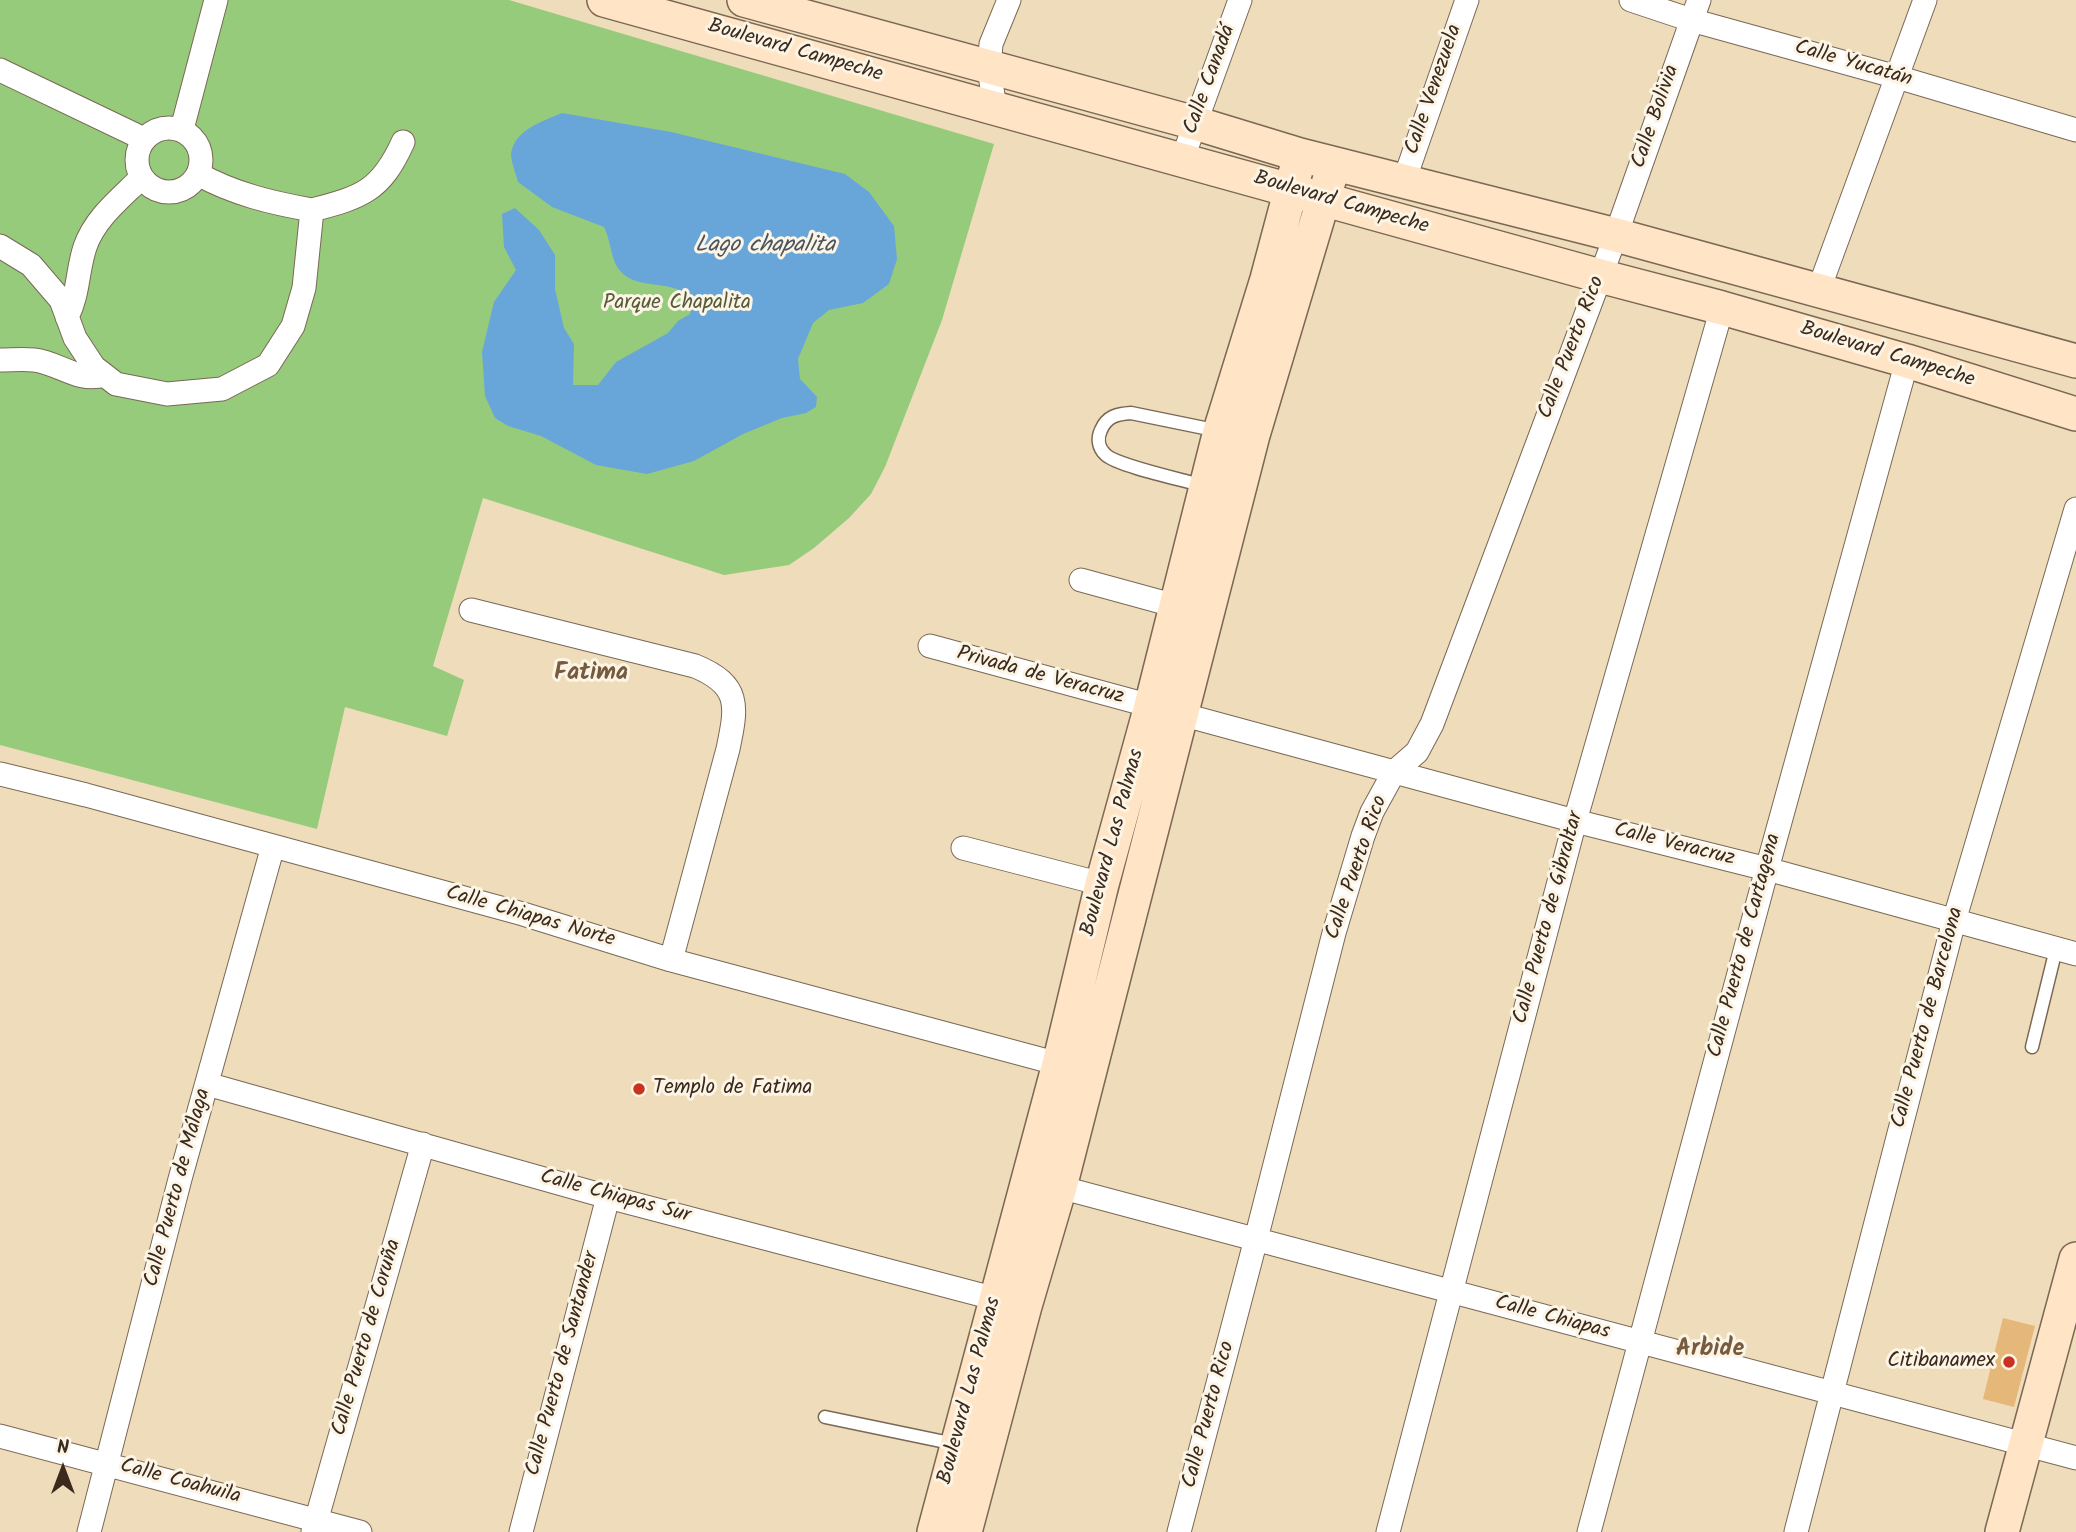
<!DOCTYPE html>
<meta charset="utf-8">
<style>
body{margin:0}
#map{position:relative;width:2076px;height:1532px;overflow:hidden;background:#eedcba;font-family:Kalam,sans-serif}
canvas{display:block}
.north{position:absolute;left:28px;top:1434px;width:70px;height:70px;-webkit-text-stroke:5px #fcf5e5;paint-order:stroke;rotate:0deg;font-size:19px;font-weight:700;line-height:28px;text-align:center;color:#3b2a1e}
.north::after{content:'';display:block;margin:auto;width:24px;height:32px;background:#3b2a1e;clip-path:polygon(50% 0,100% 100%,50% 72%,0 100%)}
</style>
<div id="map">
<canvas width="2076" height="1532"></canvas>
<div class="north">N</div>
</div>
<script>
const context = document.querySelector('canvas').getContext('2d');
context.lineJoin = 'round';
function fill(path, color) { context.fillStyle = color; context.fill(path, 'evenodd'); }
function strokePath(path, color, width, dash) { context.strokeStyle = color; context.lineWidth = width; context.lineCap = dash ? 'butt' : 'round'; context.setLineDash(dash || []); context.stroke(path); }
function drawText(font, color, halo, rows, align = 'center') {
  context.font = font + ' Kalam,sans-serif'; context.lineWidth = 6; context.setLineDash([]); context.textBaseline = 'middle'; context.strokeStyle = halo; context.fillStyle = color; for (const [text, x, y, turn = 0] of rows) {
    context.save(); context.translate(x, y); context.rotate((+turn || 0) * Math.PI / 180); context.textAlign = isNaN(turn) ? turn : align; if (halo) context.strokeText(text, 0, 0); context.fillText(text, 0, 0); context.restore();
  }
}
fill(new Path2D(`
 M0 0H509L994 144 942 320 885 467 871 494 849 518 814 548 789 565 724 575 483 498 433 666 464 680 447 736 345 707 317 829 0 745Z`), '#96cb7c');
fill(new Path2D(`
 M562 113 671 132 845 174 869 192 894 226 897 259 889 284 863 303 829 310 813 323 798 359 800 379 817 397 816 407 806 413 782 418 743 434 694 461 647 474 596 465 541 436 508 426 495 418 485 396 482 352 494 302 516 270 504 247 502 214 515 208 539 230 555 255V289L564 328 574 344 573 385H598L616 362 668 333 678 321 690 314 694 301C674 275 633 295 616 265 611 255 610 239 604 227L552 207 518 182C516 174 511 162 511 154 514 130 543 121 562 113Z`), '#68a6da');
fill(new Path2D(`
 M2003 1318 2035 1326 2014 1407 1983 1399Z`), '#e5b779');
const lane = new Path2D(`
 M1204 486C1184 480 1118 466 1106 455 1098 448 1097 438 1101 430 1107 416 1117 414 1131 413L1219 431
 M2032 1047 2056 949
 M825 1417 955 1444`);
const street = new Path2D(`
 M1631 0 1691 20 1897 77 2076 130
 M0 70 144 139
 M995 109 989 68 991 44 1009 0
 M137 160a32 32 0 1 1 64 0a32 32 0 1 1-64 0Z
 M182 129 216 0
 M1182 160 1240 0
 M198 174C234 194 272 203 312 210
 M1404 181 1467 0
 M0 246 31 265 61 300 75 338 94 367 116 384 167 394 222 389 268 365 293 326 304 288 312 210C362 197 381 191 403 142
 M1819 289 1925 0
 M67 317C79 293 77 271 85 247 95 218 120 199 141 178
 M0 360C11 360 23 359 34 360 60 363 78 383 104 375
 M1081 580 1176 606
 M471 610 695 666C741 685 737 706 728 749L671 960
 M930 646 1575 821 1767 869 2076 954
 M0 774 86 795 523 914 671 960 1059 1064
 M963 848 1102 884
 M207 1084 608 1197 1008 1302
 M1048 1184 2076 1458
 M0 1436 360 1532
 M89 1532 180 1179 273 846
 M313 1532 423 1144
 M521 1532 608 1197
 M1179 1532 1256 1239 1334 933 1363 836 1372 812 1394 772 1417 752 1432 724 1616 235 1699 0
 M1388 1532 1575 821 1722 308
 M1589 1532 1767 869 1907 361
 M1796 1532 1954 921 2076 509`);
const secondary = new Path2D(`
 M604 0 1600 276 1722 308 1907 361 2076 414
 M744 0 1195 123 1300 155 1616 235 2076 361
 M934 1532 1059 1064 1102 884 1151 706 1220 431 1267 279 1300 155
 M965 1532 1025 1306 1060 1187 1253 435 1334 164
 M2002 1532 2076 1259`);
strokePath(lane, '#7a6855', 15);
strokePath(street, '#7a6855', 25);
strokePath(secondary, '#7a6855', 36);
strokePath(lane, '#fff', 12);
strokePath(street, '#fff', 23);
strokePath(secondary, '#ffe4c6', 33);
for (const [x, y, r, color] of [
 [639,1089,7,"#c8321e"],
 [2009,1362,7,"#c8321e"]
]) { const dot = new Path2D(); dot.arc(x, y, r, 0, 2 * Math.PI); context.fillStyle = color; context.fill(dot); strokePath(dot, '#fcf5e5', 2.5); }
drawText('21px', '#3b2a1e', '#fcf5e5', [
 ["Boulevard Campeche",795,52,16],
 ["Calle Yucatán",1853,65,16],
 ["Calle Canadá",1211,80,-70],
 ["Calle Venezuela",1435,90,-71],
 ["Calle Bolivia",1657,117,-71],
 ["Boulevard Campeche",1341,204,16],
 ["Calle Puerto Rico",1573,348,-69],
 ["Boulevard Campeche",1887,356,17],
 ["Privada de Veracruz",1040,677,15],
 ["Boulevard Las Palmas",1114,843,-75],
 ["Calle Veracruz",1674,846,14],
 ["Calle Puerto Rico",1358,868,-71],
 ["Calle Chiapas Norte",530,918,16],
 ["Calle Puerto de Gibraltar",1550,918,-75],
 ["Calle Puerto de Cartagena",1746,946,-75],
 ["Calle Puerto de Barcelona",1929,1018,-75],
 ["Calle Puerto de Málaga",179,1188,-75],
 ["Calle Chiapas Sur",615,1198,15],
 ["Calle Chiapas",1552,1319,15],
 ["Calle Puerto de Coruña",368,1338,-74],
 ["Calle Puerto de Santander",564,1364,-75],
 ["Boulevard Las Palmas",971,1391,-75],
 ["Calle Puerto Rico",1210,1415,-75],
 ["Calle Coahuila",180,1483,15]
]);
drawText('21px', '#565a3a', '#fcf5e5', [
 ["Parque Chapalita",677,304]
]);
drawText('21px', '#3b2a1e', '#fcf5e5', [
 ["Templo de Fatima",653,1089],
 ["Citibanamex",1995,1362,"right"]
], 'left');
drawText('italic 23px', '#4b5560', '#fcf5e5', [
 ["Lago chapalita",765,247]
]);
drawText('bold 24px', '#765b3e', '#fcf5e5', [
 ["Fatima",591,675],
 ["Arbide",1710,1351]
]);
</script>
